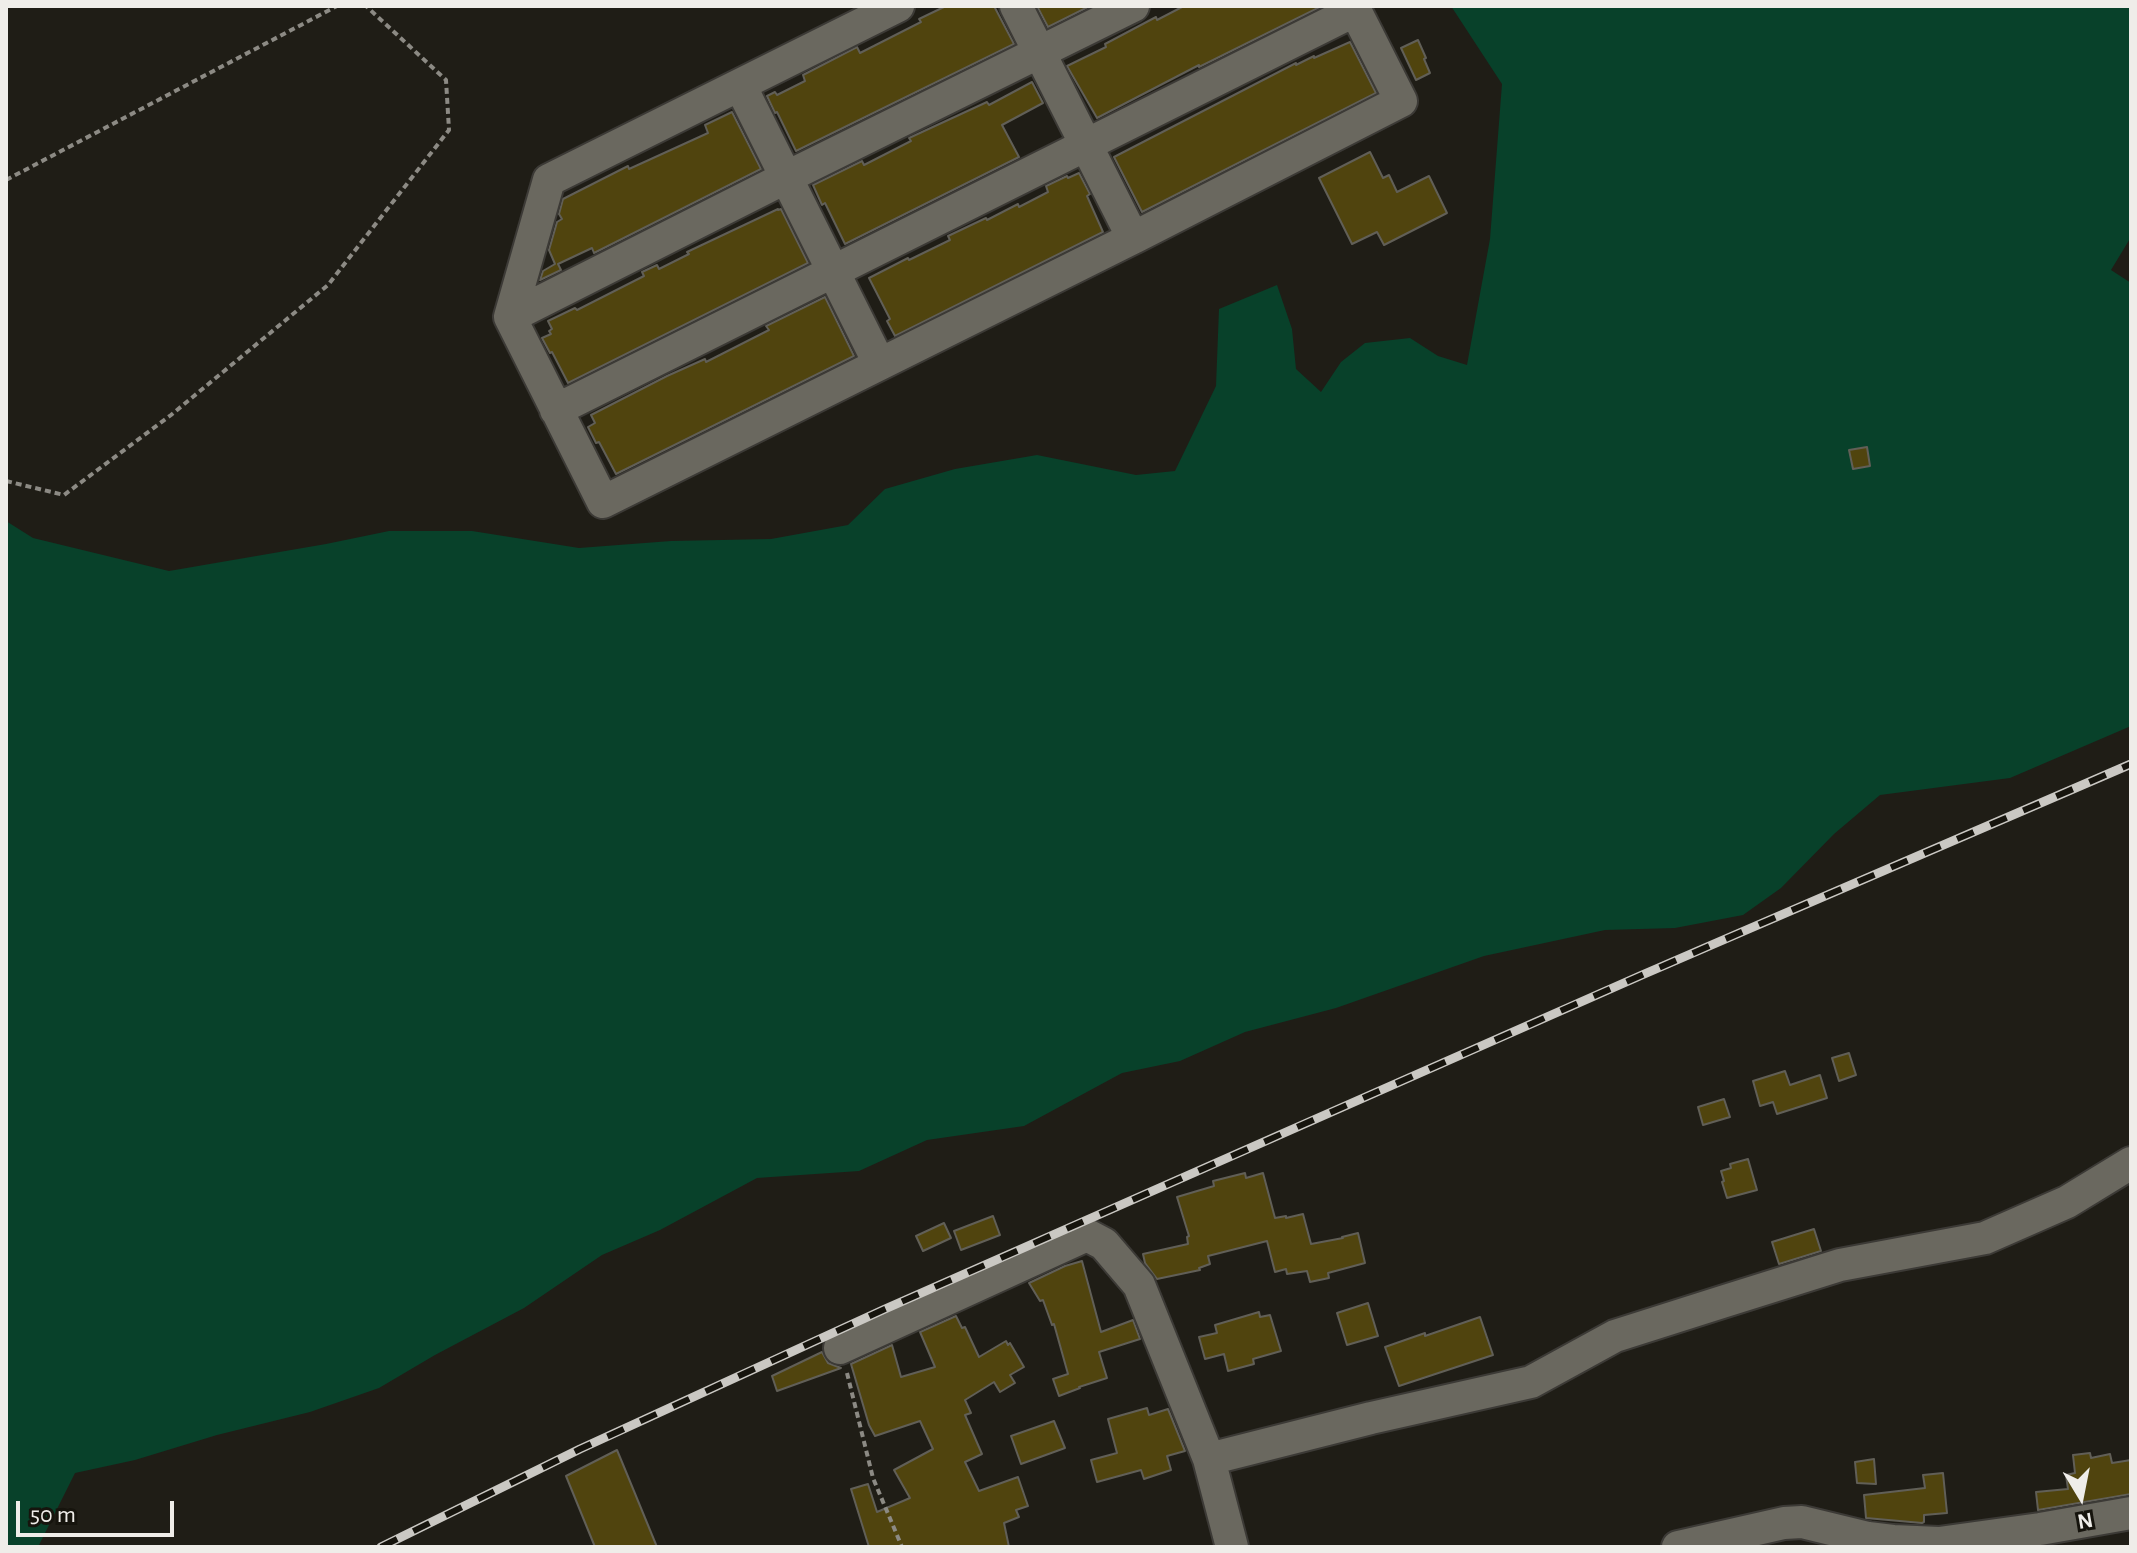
<!DOCTYPE html>
<style>
body{margin:0}
#map{position:relative;width:2137px;height:1553px;overflow:hidden;background:#1f1d16;font-family:"Alegreya Sans",sans-serif}
canvas{display:block}
.frame{position:absolute;inset:0;border:8px solid #efede9;pointer-events:none}
.north{position:absolute;left:2041px;top:1457px;width:80px;height:80px;-webkit-text-stroke:6px #16140d;paint-order:stroke;rotate:170deg;font-size:22px;font-weight:700;line-height:32px;text-align:center;color:#efede9}
.north::after{content:'';display:block;margin:auto;width:28px;height:36px;background:#efede9;clip-path:polygon(50% 0,100% 100%,50% 72%,0 100%)}
.scale{position:absolute;left:16px;top:1501px;width:158px;height:36px;box-sizing:border-box;border:4px solid #efede9;border-top:0;padding-left:10px;font-size:24px;line-height:28px;white-space:nowrap;color:#efede9;-webkit-text-stroke:6px #16140d;paint-order:stroke}
</style>
<div id="map">
<canvas width="2137" height="1553"></canvas>
<div class="frame"></div>
<div class="north">N</div>
<div class="scale">50 m</div>
</div>
<script>
const context = document.querySelector('canvas').getContext('2d');
context.lineJoin = 'round';
function fill(path, color) { context.fillStyle = color; context.fill(path, 'evenodd'); }
function strokePath(path, color, width, dash) { context.strokeStyle = color; context.lineWidth = width; context.lineCap = dash ? 'butt' : 'round'; context.setLineDash(dash || []); context.stroke(path); }
fill(new Path2D(`
 M1451 6H2131V237L2111 270 2131 283V726L2010 778 1880 795 1834 834 1781 888 1743 915 1675 928 1605 930 1484 956 1336 1008 1245 1032 1180 1061 1122 1073 1024 1126 927 1140 859 1171 757 1178 660 1230 602 1255 524 1308 435 1355 379 1388 310 1412 217 1435 135 1460 75 1473 38 1547H6V521L33 538 169 571 326 544 389 531H472L579 548 671 541 771 539 848 525 885 489 955 469 1037 455 1136 475 1175 471 1216 386 1219 309 1277 285 1292 329 1296 369 1321 392 1341 362 1365 343 1410 338 1438 356 1467 365 1490 239 1502 84Z`), '#08412a');
const building = new Path2D(`
 M946 6H994L1014 44 796 151 777 112 775 113 767 96 775 92 777 95 805 81 803 75 857 47 860 53 921 22 919 19Z
 M1037 6H1090L1048 27Z
 M1184 6H1322L1199 67V65L1097 118 1067 66 1106 47 1105 44 1156 17 1157 20Z
 M1418 40 1426 58 1424 59 1430 73 1416 80 1401 48Z
 M1350 42 1376 93 1142 212 1114 157 1296 63V65L1314 56V58Z
 M1032 82 1043 103 1002 125 1019 157 845 244 825 203 822 205 813 185 862 161 864 165 911 141 909 138 987 102 989 105Z
 M732 112 761 169 594 253 592 248 558 264 561 270 540 280 543 271 555 264 549 250 557 222 562 219 559 214 563 199 628 166 629 169 708 133 705 125Z
 M1370 152 1383 178 1389 175 1397 192 1429 176 1447 213 1384 245 1377 232 1352 244 1319 178Z
 M1079 173 1090 194 1087 196 1103 232 895 336 887 321 890 319 869 278 908 258 909 260 950 240 948 236 986 218 987 220 1018 204 1019 207 1048 192 1046 186 1067 176 1068 178Z
 M778 209V210L781 209 808 263 568 383 552 352 550 353 542 338 551 334 549 331 552 329 548 321 575 308 577 310 644 276 642 272 657 265 659 269 689 254 687 252Z
 M825 297 854 356 616 474 599 442 596 443 588 427 595 423 591 415 667 376 705 359 706 362 769 330 766 326Z
 M1867 447 1870 466 1853 469 1849 450Z
 M1849 1053 1856 1075 1839 1081 1832 1058Z
 M1785 1071 1790 1085 1820 1075 1827 1098 1777 1114 1773 1102 1760 1106 1753 1081Z
 M1724 1099 1730 1117 1703 1125 1698 1107Z
 M1748 1159 1757 1190 1727 1198 1722 1182 1724 1181 1721 1171 1731 1168 1730 1164Z
 M1245 1173 1246 1178 1263 1173 1275 1218 1286 1216V1218L1303 1214 1311 1244 1343 1238 1342 1237 1358 1233 1365 1263 1328 1273 1329 1278 1310 1282 1307 1271 1287 1274 1286 1269 1275 1272 1267 1241 1208 1256 1210 1264 1199 1268 1200 1270 1157 1279 1145 1263 1143 1254 1188 1244 1187 1237 1189 1236 1177 1197 1214 1186 1213 1181Z
 M993 1216 1000 1235 961 1250 954 1231Z
 M944 1223 951 1238 923 1251 916 1236Z
 M1814 1229 1821 1251 1779 1264 1772 1242Z
 M1082 1261 1101 1332 1133 1320 1140 1339 1099 1352 1107 1378 1079 1387 1080 1388 1059 1396 1053 1379 1068 1374 1054 1324 1052 1325 1043 1300 1040 1301 1029 1283 1065 1266Z
 M1368 1303 1378 1336 1347 1345 1337 1313Z
 M1259 1312 1260 1317 1270 1315 1281 1351 1253 1359 1254 1364 1228 1371 1224 1354 1205 1359 1199 1337 1217 1333 1215 1325Z
 M956 1316 962 1328 965 1327 979 1357 1006 1341 1008 1345 1010 1343 1024 1367 1010 1375 1015 1383 1000 1392 994 1382 965 1400 971 1413 965 1415 982 1454 965 1462 979 1491 1018 1477 1028 1506 1016 1510 1019 1517 1004 1523 1009 1547H869L851 1489 868 1484 877 1512 910 1498 894 1470 933 1449 920 1421 875 1436 869 1425 851 1364 892 1345 901 1377 935 1367 920 1332Z
 M1480 1317 1493 1355 1399 1386 1385 1347 1425 1333V1336Z
 M822 1352 828 1363 841 1368 777 1391 772 1376Z
 M1147 1408 1149 1415 1168 1409 1185 1451 1167 1456 1171 1470 1144 1479 1141 1470 1097 1482 1091 1460 1117 1453 1108 1419Z
 M1054 1421 1065 1448 1021 1464 1011 1436Z
 M617 1450 622 1462 657 1547H595L566 1476Z
 M2090 1453 2091 1458 2110 1454 2112 1463 2131 1460V1494L2038 1510 2036 1492 2068 1489 2066 1475 2075 1473 2073 1455Z
 M1874 1459 1876 1484 1857 1483 1855 1462Z
 M1943 1473 1947 1513 1924 1515V1522L1922 1523 1866 1518 1864 1495 1925 1488 1923 1475Z`);
fill(building, '#50440e');
strokePath(building, '#615f57', 2);
const minor = new Path2D(`
 M898 6 549 180 510 317 603 502 1133 238
 M1016 6 1133 238 1401 101 1353 6
 M740 85 879 363
 M510 317 787 177 1133 6
 M556 410 1356 10
 M840 1348 1087 1235 1104 1244 1139 1285 1209 1459 1232 1547
 M1209 1459 1371 1418 1531 1382 1615 1336 1722 1302 1840 1265 1985 1238 2067 1202 2131 1163
 M1678 1547 1784 1523 1802 1522 1868 1538 1893 1541 1939 1543 2040 1529 2131 1513`);
strokePath(minor, '#3c3a36', 36);
strokePath(new Path2D(`
 M6 180 337 6
 M6 481 64 495 171 415 328 285 449 130 446 80 366 6
 M847 1373 873 1478 902 1547`), '#8c8a84', 4, [6, 4]);
strokePath(minor, '#6a685f', 32);
const rail = new Path2D(`
 M381 1547 580 1449 885 1309 1642 975 2131 764`);
strokePath(rail, '#cac8c3', 9);
strokePath(rail, '#16140d', 6, [18]);
</script>
